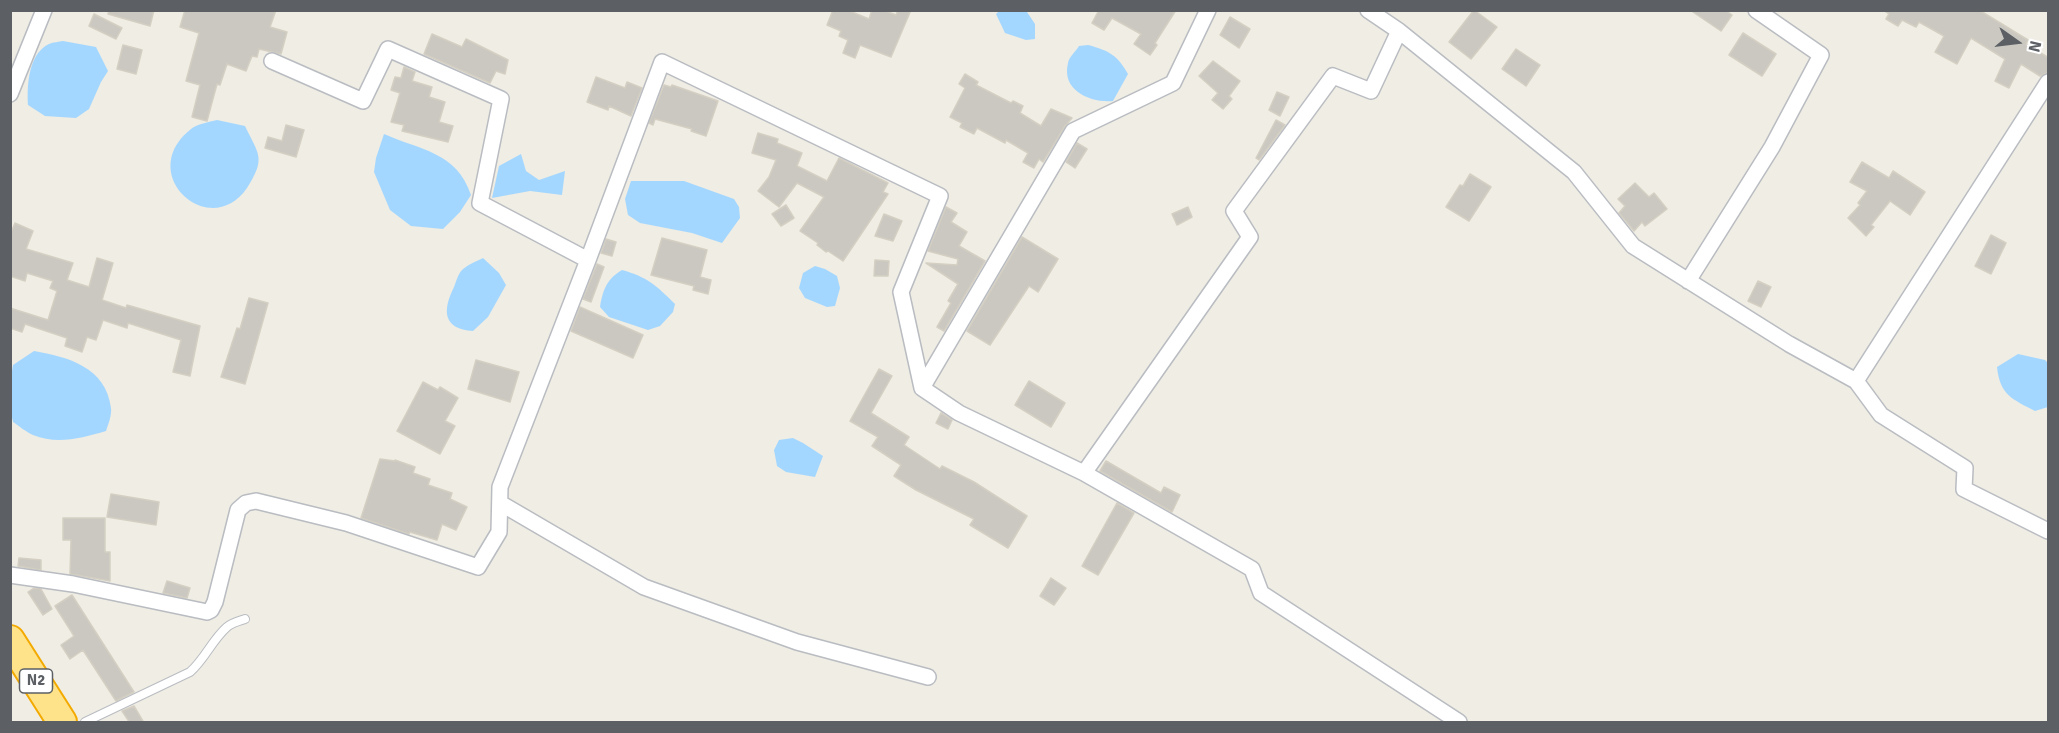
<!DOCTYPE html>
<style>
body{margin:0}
#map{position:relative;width:2059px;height:733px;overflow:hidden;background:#efede4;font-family:Signika,sans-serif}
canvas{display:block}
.frame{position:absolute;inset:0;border:12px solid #5c6065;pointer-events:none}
.north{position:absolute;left:1987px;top:12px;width:60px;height:60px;-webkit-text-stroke:4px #fff;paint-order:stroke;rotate:104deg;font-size:16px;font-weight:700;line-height:24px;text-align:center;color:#5c6065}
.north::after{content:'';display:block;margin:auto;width:21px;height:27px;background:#5c6065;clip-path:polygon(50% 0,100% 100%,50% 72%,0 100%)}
</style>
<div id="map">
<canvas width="2059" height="733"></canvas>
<div class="frame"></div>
<div class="north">N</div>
</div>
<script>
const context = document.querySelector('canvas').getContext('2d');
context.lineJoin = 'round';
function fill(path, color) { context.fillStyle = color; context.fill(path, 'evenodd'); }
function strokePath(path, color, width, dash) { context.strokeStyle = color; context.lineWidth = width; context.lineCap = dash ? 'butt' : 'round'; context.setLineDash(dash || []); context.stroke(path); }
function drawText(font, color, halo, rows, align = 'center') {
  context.font = font + ' Signika,sans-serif'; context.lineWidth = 4.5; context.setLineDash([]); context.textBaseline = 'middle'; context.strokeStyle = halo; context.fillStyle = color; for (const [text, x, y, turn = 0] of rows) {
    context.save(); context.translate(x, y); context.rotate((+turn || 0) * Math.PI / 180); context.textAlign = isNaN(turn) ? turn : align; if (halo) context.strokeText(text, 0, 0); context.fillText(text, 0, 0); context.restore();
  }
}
fill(new Path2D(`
 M999 11 1027 12 1035 24V39L1026 40 1005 33 996 14Z
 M63 41 96 47 108 71 101 82 89 109 76 118 45 116 28 105C27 86 28 54 49 44 53 42 59 42 63 41Z
 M1088 45C1110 51 1117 55 1128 74L1113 101C1091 103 1061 91 1068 63 1069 57 1076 51 1079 46Z
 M217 120 245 126C259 155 266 158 247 188 210 242 134 174 191 129 197 124 209 122 217 120Z
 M384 134C420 150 457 152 471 195L460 212 443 229 411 226 390 210 374 172 376 158Z
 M521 154 526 171 539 180 565 171 562 195 530 191 492 198 499 166Z
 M631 181H684L734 199 739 207 740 218 722 243 692 233 640 223 628 215 625 199Z
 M483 258 499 273 506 285 488 317 473 331C443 329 442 311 454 287 456 282 458 274 462 270 467 265 477 261 483 258Z
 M815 266 825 269 837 276 840 288 835 306 827 307 805 298 799 288 803 273Z
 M622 270C647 277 656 285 675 304L673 312 660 326 648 330 609 317 600 307C603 289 607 279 622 270Z
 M34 351C68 357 106 367 111 408 112 415 108 425 106 431 82 438 57 445 33 435 26 432 19 426 13 422 8 403 10 383 13 365Z
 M2018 354 2045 360 2048 363V407L2035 411C2012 399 2000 395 1997 367Z
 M793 438 803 443 823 456 815 477 786 472 777 466 774 450 779 440Z`), '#a4d7ff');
const building = new Path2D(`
 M109 10H154L150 26 108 14Z
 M185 10H276L270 27 287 32 281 54 259 49 257 57 252 56 246 71 227 64 220 85 217 84 207 121 192 117 200 85 186 81 199 33 180 27Z
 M833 10H847L869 19 872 10H883L896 15 898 10H911L891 57 860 45 855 58 843 53 848 40 839 36 841 31 827 25Z
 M1099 10H1176L1155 43 1157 45 1150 55 1134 44 1141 34 1112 18 1104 30 1092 23Z
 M1474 10 1497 27 1471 59 1449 42Z
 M1690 10H1725L1732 15 1721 31Z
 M1883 10H1979L2028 40 2026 44 2049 58V72L2040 76 2021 64 2009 88 1995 81 2005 59 1971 38 1957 64 1935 52 1944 36 1919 22 1916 27 1902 20 1898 26 1886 19 1889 14Z
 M94 14 122 28 116 39 89 26Z
 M1230 17 1250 29 1239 48 1220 35Z
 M1743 33 1776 54 1762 76 1729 55Z
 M432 34 462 47 466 39 508 60 505 74 496 71 490 83 424 54Z
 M123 45 142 50 136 74 117 69Z
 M1516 49 1540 65 1526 86 1502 69Z
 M1213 61 1240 81 1229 96 1232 99 1223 109 1212 100 1218 93 1199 76Z
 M404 67 415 72 412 81 432 87 429 97 445 102 439 122 453 126 448 142 402 131 404 125 391 122 400 93 391 90 395 77 401 78Z
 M965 74 978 82 976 85 1011 103 1013 101 1023 106 1020 113 1041 126 1051 109 1072 118 1065 126 1043 162 1039 159 1034 168 1023 162 1028 153 1006 140 1005 143 977 128 974 134 960 127 962 123 950 117 965 88 959 84Z
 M596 77 625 88 627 82 642 88 631 116 609 106 608 110 587 102Z
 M664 85 671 87 672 85 718 101 706 136 691 131 692 129 655 119 653 125 649 123Z
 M1277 92 1289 97 1280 116 1269 110Z
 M1276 120 1285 125 1259 160 1256 158Z
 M286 125 304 130 296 157 265 148 268 137 282 141Z
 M758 133 778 139 777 143 802 153 797 166 827 181 839 158 888 183 883 192 888 194 843 261 828 251 826 252 817 245 818 243 800 231 824 197 797 183 779 207 758 191 769 177 776 160 752 153Z
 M1077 143 1087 149 1075 168 1066 162Z
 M1862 162 1889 178 1893 171 1925 192 1910 215 1890 201 1871 225 1874 227 1866 236 1848 218 1860 205 1858 203 1867 191 1850 182Z
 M1470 174 1491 187 1469 221 1446 207 1460 185 1463 186Z
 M1635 183 1649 197 1654 193 1667 209 1645 226 1642 222 1634 231 1619 213 1625 206 1618 199Z
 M786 205 794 218 781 226 772 214Z
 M946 207 957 213 951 222 967 232 959 246 985 261 944 331 937 327 951 303 948 301 958 284 926 263 957 265 958 259 928 251Z
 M1188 207 1192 217 1177 225 1172 214Z
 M884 214 902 221 893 241 875 236Z
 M15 223 33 231 26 249 73 263 67 280 89 287 97 258 113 263 102 300 126 308 127 305 200 326 190 376 173 372 181 340 128 323 127 328 103 320 96 340 87 337 82 352 65 346 67 338 25 324 22 332 10 328V308L48 320 57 291 50 288 53 281 27 273 25 281 10 276V235Z
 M1991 235 2006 243 1991 274 1975 266Z
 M1022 237 1058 259 1038 292 1029 286 990 345 967 331Z
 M662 238 707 250 700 277 711 280 708 294 693 290 694 286 651 275Z
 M606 239 616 242 612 256 601 253Z
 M875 260 889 261 888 276H874Z
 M597 264 604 267 591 302 583 299Z
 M1758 281 1771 287 1761 307 1748 301Z
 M249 298 268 303 245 384 221 377 237 328 240 329Z
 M580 307 643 335 633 358 571 331Z
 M476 360 519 372 510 402 468 389Z
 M879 369 892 376 871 413 909 437 904 445 940 469 942 466 974 482 1027 516 1008 548 970 525 974 519 916 490 894 476 901 465 872 446 878 437 850 421Z
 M1029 381 1065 403 1051 427 1015 405Z
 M423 382 438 390 440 387 458 398 445 421 455 426 440 454 397 431Z
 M941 413 952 420 948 429 936 423Z
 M380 459 395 461V460L415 467 413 473 430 479 428 485 452 493 450 499 467 507 456 530 442 524 437 540 410 532 409 534 361 518Z
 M1106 461 1161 493 1164 487 1180 495 1172 512 1100 471Z
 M111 494 159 502 156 525 107 517Z
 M1117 503 1134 513 1098 575 1082 566Z
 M63 518H105V552H110V581L70 574 71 540H63Z
 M19 558 41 560V570L18 566Z
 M1051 578 1066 588 1054 605 1040 596Z
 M167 581 190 588 187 598 163 593Z
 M34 588 41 589 52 609 43 615 28 592Z
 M72 595 134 692 116 701 83 650 70 659 61 645 74 636 55 606Z
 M134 706 144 723H130L122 711Z`);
fill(building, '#cac8c1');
strokePath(building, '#d4cfc2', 1.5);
const lane = new Path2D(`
 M85 722 190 672C205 659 212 640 227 627 231 623 239 621 245 619`);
const street = new Path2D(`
 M1368 10 1399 31 1574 172 1633 246 1789 344 1856 381 1881 415 1965 468 1964 489 2048 531
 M272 61 363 101 388 49 501 99 480 203 588 260
 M10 94 44 10
 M1688 281 1772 147 1821 55 1756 10
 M1856 381 2048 82
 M922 388 1073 131 1173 83 1208 10
 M1084 473 1252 569 1261 593 1459 722
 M500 503 644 587 797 642 928 677
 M10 575 73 584 207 612 211 610 215 602 238 510 246 503 256 501 346 523 478 567 499 532 500 487 588 260 662 62 940 196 901 292 922 388 959 413 1084 473 1250 237 1234 211 1333 76 1371 91 1399 31`);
const highway = new Path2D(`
 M10 640 62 722`);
strokePath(lane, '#b9bcc1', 10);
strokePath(street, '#b9bcc1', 18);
strokePath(highway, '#f3aa00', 32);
strokePath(lane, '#fff', 8);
strokePath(street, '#fff', 15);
strokePath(highway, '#ffe38b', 28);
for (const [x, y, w] of [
 [36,681,33]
]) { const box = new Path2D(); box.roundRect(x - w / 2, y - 12, w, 24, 4.5); context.fillStyle = '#fff'; context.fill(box); strokePath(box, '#5c6065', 1.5); }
drawText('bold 15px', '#5c6065', null, [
 ["N2",36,681]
]);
</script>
